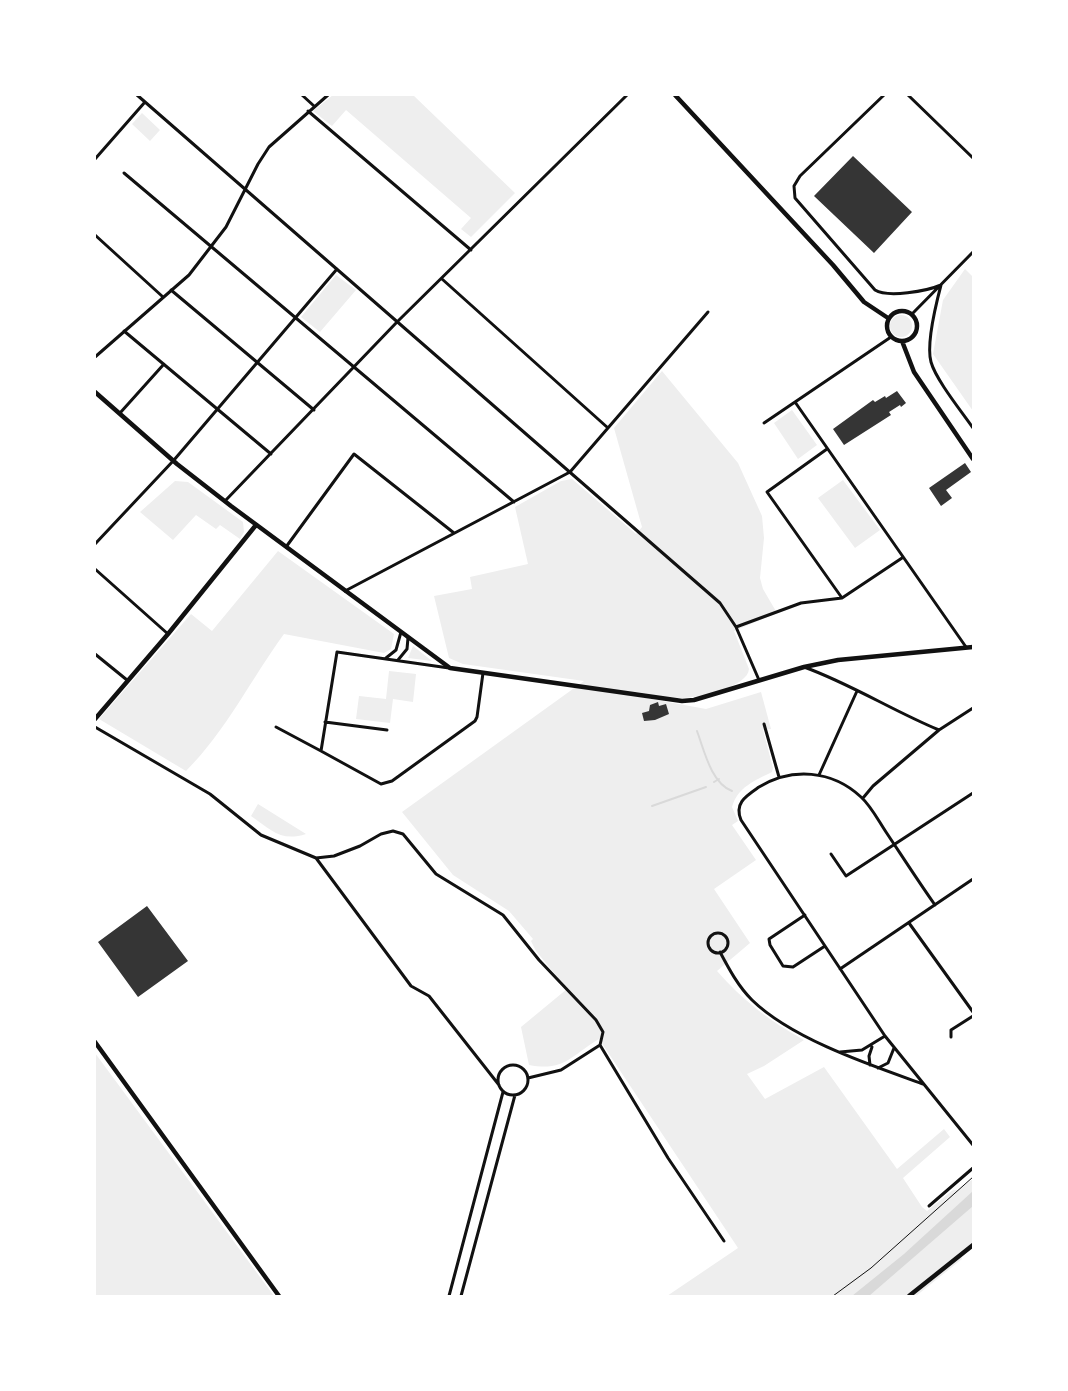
<!DOCTYPE html>
<style>
body{margin:0}
#map{position:relative;width:1068px;height:1391px;overflow:hidden;background:#fff;font-family:Poppins,sans-serif}
canvas{display:block}
.frame{position:absolute;inset:0;border:96px solid #fff;pointer-events:none}
</style>
<div id="map">
<canvas width="1068" height="1391"></canvas>
<div class="frame"></div>
</div>
<script>
const context = document.querySelector('canvas').getContext('2d');
context.lineJoin = 'round';
function fill(path, color) { context.fillStyle = color; context.fill(path, 'evenodd'); }
function strokePath(path, color, width, dash) { context.strokeStyle = color; context.lineWidth = width; context.lineCap = dash ? 'butt' : 'round'; context.setLineDash(dash || []); context.stroke(path); }
fill(new Path2D(`
 M333 95H413L515 193 471 237 461 229 471 218 346 110 332 126 313 111Z
 M142 113 160 130 150 141 132 124Z
 M965 269 973 277V411L933 354 943 300Z
 M336 275 356 290 320 332 301 317Z
 M890 326a11 11 0 1 1 22 0a11 11 0 1 1-22 0Z
 M662 371 738 463 762 516 764 538 760 578 763 589 777 613 734 631 749 669C748 687 698 698 682 698 667 698 651 694 636 692L635 696 706 709 761 692 771 729 763 730 773 768 772 772C754 781 738 787 732 807L738 821 732 825 756 860 714 889 750 943 717 971C742 1000 771 1022 804 1040L764 1066 747 1074 765 1099 824 1067 897 1169 944 1129 950 1137 903 1178 922 1207 927 1211 953 1190H958L973 1179V1243L960 1254 962 1259 916 1296H667L738 1248 599 1039C572 1055 564 1072 529 1065L521 1027 567 989 536 951 531 941 533 939 509 911 453 875 402 812 584 681 463 664 449 658 434 596 472 589 470 577 528 564 515 507 561 481 572 479 636 534 642 527 614 428Z
 M792 410 817 445 798 459 774 423Z
 M843 480 880 530 855 548 818 498Z
 M175 481 188 482 243 522 244 532 240 539 220 525 216 529 196 515 173 540 140 512Z
 M278 551 394 634 391 649 384 653 284 634C251 679 226 731 186 771L99 719 191 614 212 631Z
 M413 646 432 661 408 658Z
 M389 671 416 674 413 702 393 699 390 723 356 719 359 696 386 699Z
 M258 804 306 834C281 842 271 830 251 816Z
 M95 1053 274 1296H95Z`), '#eee');
fill(new Path2D(`
 M973 1191V1206L869 1296H852L904 1254Z`), '#d9d9d9');
strokePath(new Path2D(`
 M697 731C704 750 711 783 732 791
 M714 782 719 779
 M652 806 706 787`), '#d9d9d9', 2);
fill(new Path2D(`
 M853 156 912 212 874 253 814 196Z
 M897 391 906 403 901 407 900 405 889 412 891 415 844 445 833 429 873 400 875 402 885 396 886 398Z
 M965 463 971 472 946 490 952 498 941 506 929 488Z
 M658 702 659 706 666 704 669 714 655 720 644 721 642 713 649 711 650 705Z
 M147 906 188 961 138 997 98 942Z`), '#353535');
strokePath(new Path2D(`
 M833 1296 871 1268 973 1177`), '#111', 1);
strokePath(new Path2D(`
 M137 95 720 603 736 627 759 680
 M302 95 314 106
 M884 95 800 176 794 186 795 198 875 290C888 298 927 291 941 285
 M908 95 973 158
 M308 111 471 250
 M95 159 145 102
 M124 173 514 502
 M95 235 163 297
 M442 279 608 428
 M941 285C936 304 926 344 931 362 936 380 962 412 973 428
 M171 290 314 410
 M912 314 973 252
 M124 331 271 454
 M95 357 189 275 226 227 258 164 269 147 328 95
 M795 402 966 647
 M120 413 164 364
 M764 423 891 337
 M827 449 767 492 842 598
 M225 501 397 322 627 95
 M95 544 174 460 337 269
 M286 547 354 454 454 533
 M95 569 168 634
 M345 591 570 472 708 312
 M736 627 801 603 842 598 902 558
 M95 654 127 680
 M386 658 396 650 401 632
 M398 660 407 649 408 638
 M804 667C851 684 893 711 939 730L973 708
 M325 722 387 730
 M764 724 779 777
 M95 727 210 794 261 835 316 858 334 856 360 846 381 834 393 831 403 834 436 874 503 915 539 960 596 1020 603 1032 600 1045
 M276 727 321 751 337 652 449 668
 M321 751 381 784 392 781 475 721 477 717 483 673
 M819 775 857 691
 M863 798 873 786 939 730
 M831 854 846 876 973 793
 M316 858 411 986 429 996 499 1085
 M935 905C918 881 902 856 886 832 878 820 871 806 861 797 832 770 792 767 759 787 746 796 734 803 741 820L885 1036 973 1145
 M805 915 769 939 770 945 783 966 793 967 825 946
 M909 923 973 1012
 M708 943a10 10 0 1 1 20 0a10 10 0 1 1-20 0Z
 M720 952C729 969 738 986 752 1000 792 1039 870 1065 923 1084
 M840 969 973 879
 M951 1037V1030L973 1016
 M840 1052 862 1050 885 1036
 M870 1065 869 1056 872 1047
 M498 1080a15 15 0 1 1 30 0a15 15 0 1 1-30 0Z
 M878 1068 888 1063 894 1048
 M528 1078 561 1070 600 1045 668 1158 724 1241
 M929 1206 973 1168
 M449 1296 503 1092
 M461 1296 515 1095`), '#111', 3);
strokePath(new Path2D(`
 M675 95 833 265 864 302 888 318
 M887 326a15 15 0 1 1 30 0a15 15 0 1 1-30 0Z
 M902 341 914 372 973 459
 M95 392 177 464 231 506 450 668 682 701 694 700 804 667 838 660 973 647
 M95 719 168 634 256 525
 M95 1042 279 1296
 M909 1296 973 1245`), '#111', 4.5);
</script>
